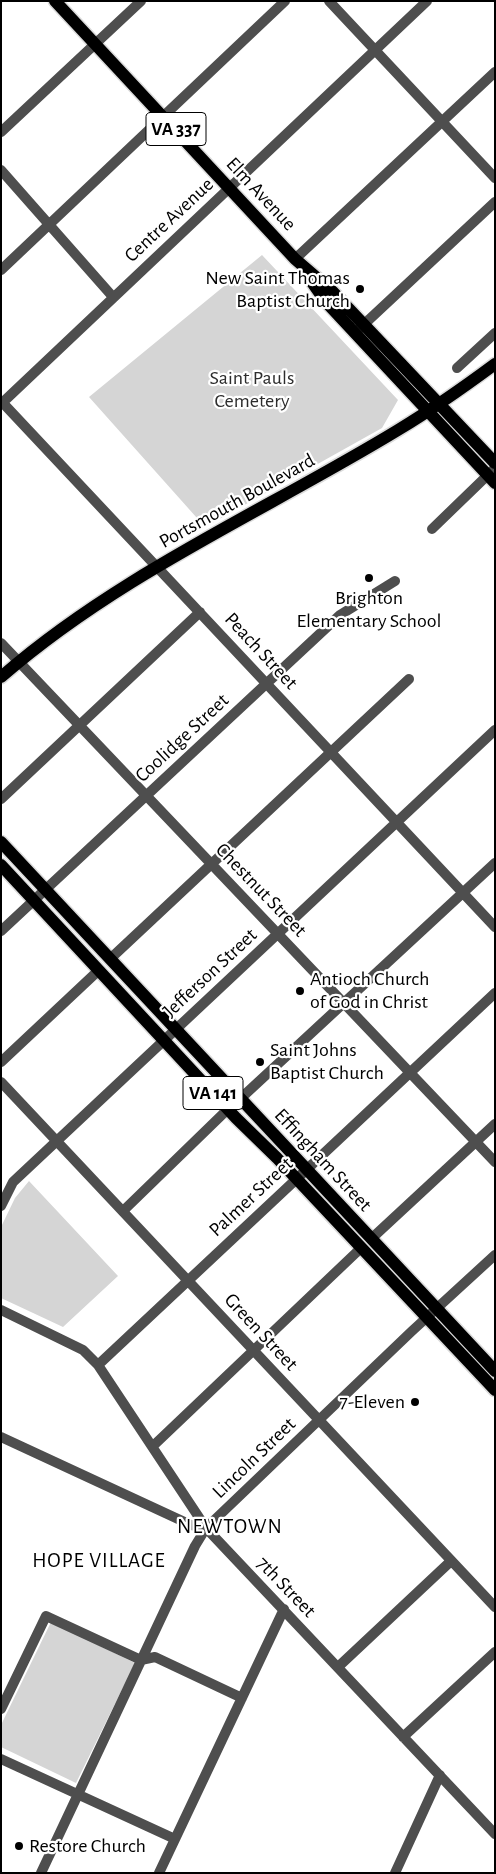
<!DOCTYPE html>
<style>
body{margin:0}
#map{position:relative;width:496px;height:1874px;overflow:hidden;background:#fff;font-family:"Alegreya Sans",sans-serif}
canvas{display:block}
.frame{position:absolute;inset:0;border:2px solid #000;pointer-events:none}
</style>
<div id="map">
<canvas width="496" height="1874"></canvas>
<div class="frame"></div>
</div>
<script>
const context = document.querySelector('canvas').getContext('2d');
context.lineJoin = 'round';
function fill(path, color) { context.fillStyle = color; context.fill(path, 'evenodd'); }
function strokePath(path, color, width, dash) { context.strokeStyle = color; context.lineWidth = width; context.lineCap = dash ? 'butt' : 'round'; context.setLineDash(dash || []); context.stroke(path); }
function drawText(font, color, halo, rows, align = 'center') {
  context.font = font + ' "Alegreya Sans",sans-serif'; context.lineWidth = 4.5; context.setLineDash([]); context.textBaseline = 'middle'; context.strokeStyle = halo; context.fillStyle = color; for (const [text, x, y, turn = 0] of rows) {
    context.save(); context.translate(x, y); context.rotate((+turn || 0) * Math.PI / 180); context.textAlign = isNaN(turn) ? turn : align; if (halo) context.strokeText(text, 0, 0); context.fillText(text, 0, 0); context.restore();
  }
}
fill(new Path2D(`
 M262 255 398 400 382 428 205 527 89 397Z
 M29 1181 118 1276 63 1327 1 1298V1227L15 1198Z
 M51 1622 135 1663 76 1783 1 1747V1725Z`), '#d5d5d5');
const major = new Path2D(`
 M55 1 295 259 331 290 495 463
 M307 275 326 302 495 483
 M1 677C119 574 265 511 398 430 431 410 464 387 495 364
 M1 842 495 1371
 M1 865 236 1118 277 1158 495 1390`);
strokePath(major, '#dbdbdb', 15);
strokePath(new Path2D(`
 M329 1 495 178
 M1 132 141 1
 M1 170 113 297
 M295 259 495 72
 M1 270 285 1
 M359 329 495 202
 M457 368 495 333
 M1 401 495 927
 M1 404 427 1
 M432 529 495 468
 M1 643 495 1162
 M1 799 200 612
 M1 931 340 615 395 581
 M110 959 409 679
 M1 1062 99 970
 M1 1082 495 1607
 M240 1099 495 863
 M1 1206 13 1182 495 730
 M123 1211 228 1109
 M371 1239 495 1124
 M1 1310 83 1350 98 1365 206 1528 495 1834
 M98 1365 495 993
 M1 1437 191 1525 206 1528
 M153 1446 361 1248
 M338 1667 451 1561
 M1 1709 46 1616 141 1660 155 1657 242 1698
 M403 1737 495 1652
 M1 1759 175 1839
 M41 1873 195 1546 206 1528 412 1331 495 1255
 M159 1873 284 1609
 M395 1873 440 1775`), '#4e4e4e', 10);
strokePath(major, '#000', 12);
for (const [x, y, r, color] of [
 [360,289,5,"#000"],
 [369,578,5,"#000"],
 [300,991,5,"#000"],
 [260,1062,5,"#000"],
 [415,1402,5,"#000"],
 [19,1846,5,"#000"]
]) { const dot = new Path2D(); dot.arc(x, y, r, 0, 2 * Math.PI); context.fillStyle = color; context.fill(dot); strokePath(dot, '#fff', 2); }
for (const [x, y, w] of [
 [176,129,60],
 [213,1093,60]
]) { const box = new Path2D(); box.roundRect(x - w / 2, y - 16.5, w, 33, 4); context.fillStyle = '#fff'; context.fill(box); strokePath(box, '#000', 1); }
drawText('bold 19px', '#000', null, [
 ["VA 337",176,129],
 ["VA 141",213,1093]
]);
drawText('20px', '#000', '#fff', [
 ["Elm Avenue",261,194,47],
 ["Centre Avenue",169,220,-43],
 ["Portsmouth Boulevard",237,501,-29],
 ["Peach Street",261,651,47],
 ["Coolidge Street",182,738,-43],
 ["Chestnut Street",261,890,46],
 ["Jefferson Street",210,973,-43],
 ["Effingham Street",323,1160,47],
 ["Palmer Street",251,1197,-43],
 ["Green Street",261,1332,47],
 ["Lincoln Street",254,1458,-44],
 ["7th Street",286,1587,46]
]);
drawText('20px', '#000', '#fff', [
 ["New Saint Thomas",350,278,"right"],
 ["Baptist Church",350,301,"right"],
 ["Brighton",369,598,"center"],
 ["Elementary School",369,621,"center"],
 ["Antioch Church",310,979],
 ["of God in Christ",310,1002],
 ["Saint Johns",270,1050],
 ["Baptist Church",270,1073],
 ["7-Eleven",405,1402,"right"],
 ["Restore Church",29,1846]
], 'left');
drawText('20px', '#2c2c2c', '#fff', [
 ["Saint Pauls",252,378],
 ["Cemetery",252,401]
]);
context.letterSpacing = '1px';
drawText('21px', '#000', '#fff', [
 ["NEWTOWN",230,1527],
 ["HOPE VILLAGE",99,1561]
]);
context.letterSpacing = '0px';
</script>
